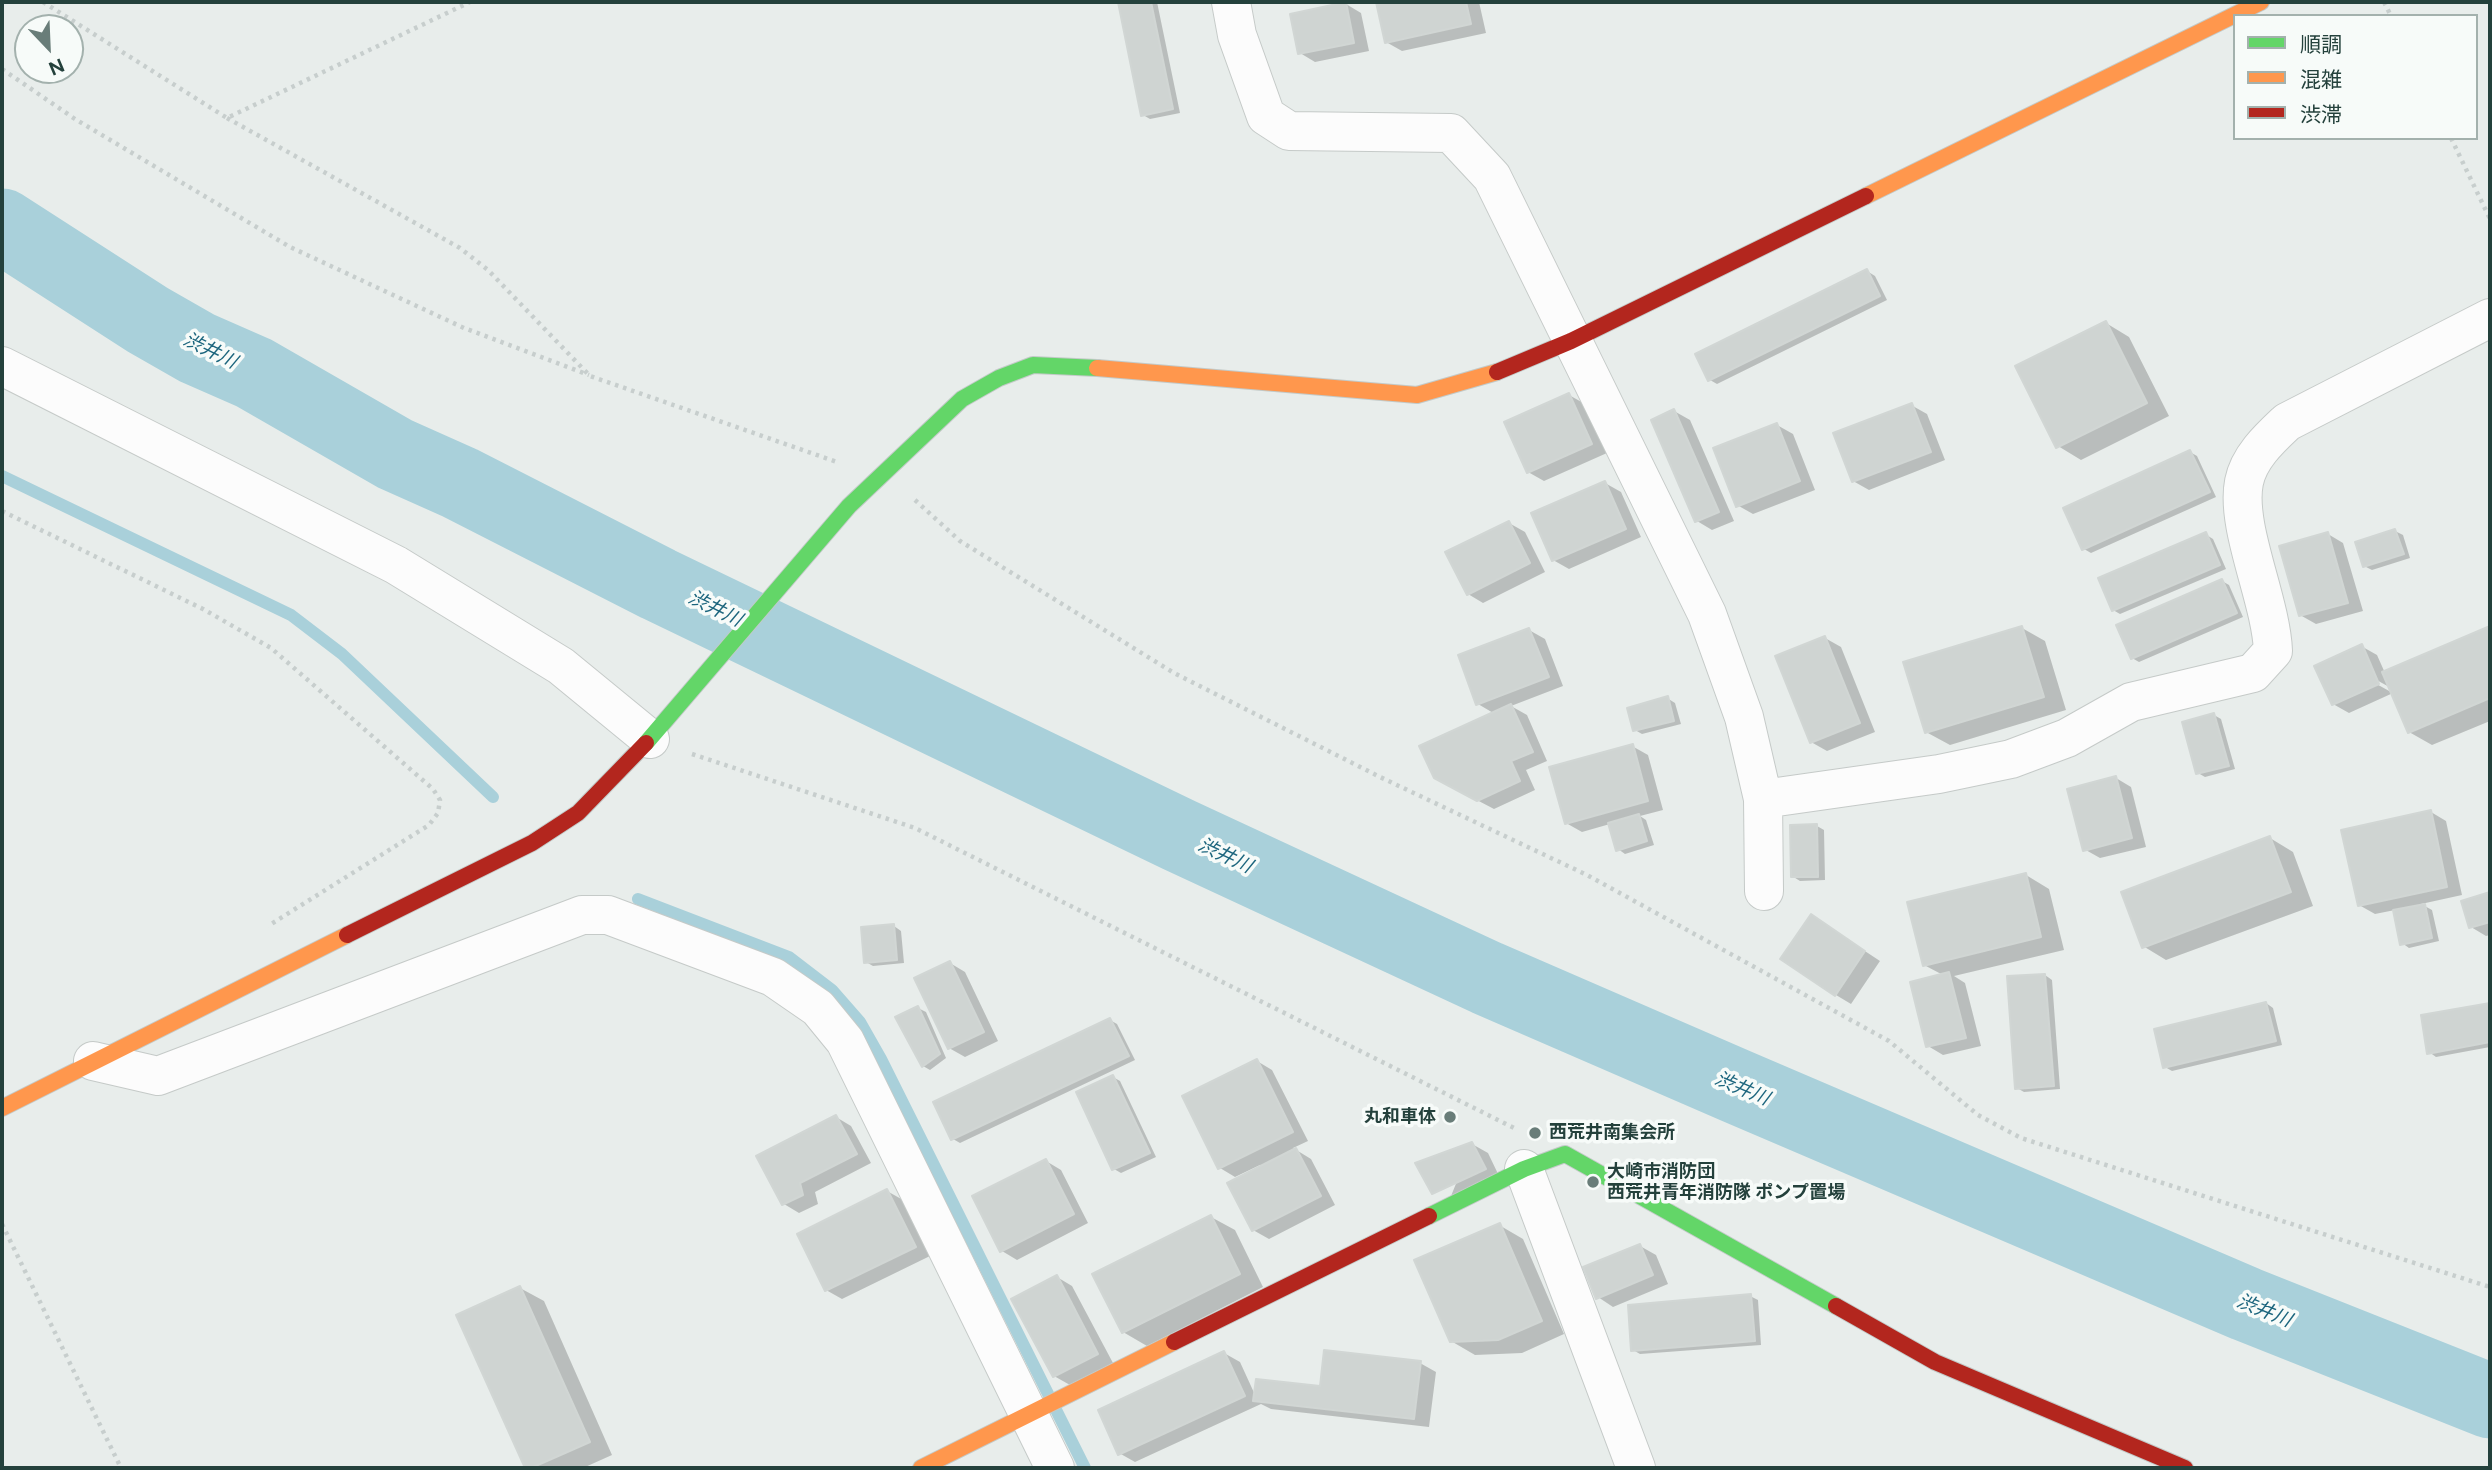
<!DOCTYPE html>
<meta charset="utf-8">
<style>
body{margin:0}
#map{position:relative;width:2492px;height:1470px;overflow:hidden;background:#e8edeb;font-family:Figtree,"Noto Sans JP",sans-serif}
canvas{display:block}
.frame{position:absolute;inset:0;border:4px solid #24413c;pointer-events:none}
.legend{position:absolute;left:2233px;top:14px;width:245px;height:126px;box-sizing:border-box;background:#f7fbf9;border:2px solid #a3b1ad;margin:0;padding:9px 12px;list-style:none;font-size:21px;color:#24413c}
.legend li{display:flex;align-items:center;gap:14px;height:35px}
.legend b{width:35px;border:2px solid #a3b1ad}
.north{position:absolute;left:14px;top:14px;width:70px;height:70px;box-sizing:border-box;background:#f7fbf9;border:2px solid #a3b1ad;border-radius:50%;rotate:157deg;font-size:19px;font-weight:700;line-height:28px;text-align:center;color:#24413c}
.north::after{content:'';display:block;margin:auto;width:24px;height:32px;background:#697d79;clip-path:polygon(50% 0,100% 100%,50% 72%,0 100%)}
</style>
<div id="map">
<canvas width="2492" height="1470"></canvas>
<div class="frame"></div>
<ul class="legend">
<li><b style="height:9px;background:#63d668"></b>順調</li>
<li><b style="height:9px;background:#ff974d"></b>混雑</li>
<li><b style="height:9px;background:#b3261e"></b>渋滞</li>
</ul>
<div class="north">N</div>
</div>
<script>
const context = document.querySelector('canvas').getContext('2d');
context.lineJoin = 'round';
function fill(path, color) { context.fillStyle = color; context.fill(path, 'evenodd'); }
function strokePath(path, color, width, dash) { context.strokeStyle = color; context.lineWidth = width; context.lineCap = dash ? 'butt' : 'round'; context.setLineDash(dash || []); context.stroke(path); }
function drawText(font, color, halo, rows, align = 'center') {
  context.font = font + ' Figtree,"Noto Sans JP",sans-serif'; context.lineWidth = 7; context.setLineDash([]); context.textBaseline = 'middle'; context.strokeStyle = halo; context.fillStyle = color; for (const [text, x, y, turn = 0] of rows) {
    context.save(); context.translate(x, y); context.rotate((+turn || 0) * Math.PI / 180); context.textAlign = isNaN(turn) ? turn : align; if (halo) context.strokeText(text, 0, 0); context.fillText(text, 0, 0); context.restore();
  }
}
fill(new Path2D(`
 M1120 2H1157L1180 113 1150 119 1143 115Z
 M1378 2H1479L1486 33 1402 51 1386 42Z
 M1346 4 1361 13 1369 51 1315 62 1300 53Z
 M1867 271 1875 276 1887 300 1717 384 1710 380Z
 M2106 323 2129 337 2169 416 2081 460 2058 446Z
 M1569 395 1585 404 1607 453 1544 481 1528 472Z
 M1911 405 1927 414 1945 460 1869 490 1853 481Z
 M1674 411 1690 420 1734 521 1712 530 1697 521Z
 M1777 425 1793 434 1815 490 1753 514 1737 505Z
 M2190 452 2197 456 2216 497 2091 553 2084 549Z
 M1605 483 1621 492 1641 537 1569 569 1553 560Z
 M1509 523 1525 532 1545 572 1483 603 1468 594Z
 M2395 531 2403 535 2410 558 2372 570 2364 566Z
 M2205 534 2213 539 2226 569 2120 614 2113 610Z
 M2328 534 2343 543 2363 611 2316 624 2300 615Z
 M2222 581 2229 585 2243 617 2139 662 2132 658Z
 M2022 628 2045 641 2066 710 1950 745 1926 732Z
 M2490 628V721L2432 745 2409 732 2393 693 2349 713 2333 704 2361 646 2377 655 2385 673ZM2373 678 2391 688V692L2371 681Z
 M1529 630 1545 639 1563 686 1511 706 1527 715 1547 761 1526 770 1535 790 1494 809 1452 787 1495 714 1478 704Z
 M1825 638 1841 647 1875 732 1827 751 1811 742Z
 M1667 698 1675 703 1681 724 1642 734 1635 730Z
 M2214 715 2221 719 2235 769 2205 777 2198 773Z
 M1632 746 1648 755 1663 810 1640 816 1646 820 1654 845 1625 854 1618 849 1610 824 1582 832 1566 823Z
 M2116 778 2131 787 2146 847 2100 858 2084 849Z
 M2431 812 2446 821 2462 895 2421 904 2432 910 2439 941 2409 948 2402 943 2395 910 2375 914 2359 905Z
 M1817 826 1824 830 1825 880 1800 881 1792 876Z
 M2270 838 2293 852 2313 906 2166 960 2143 946Z
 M2026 875 2049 889 2064 950 1954 976 1965 983 1981 1046 1943 1055 1928 1046 1943 975 1924 965Z
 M2490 894V935L2486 936 2471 927 2463 902Z
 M894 926 901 931 904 963 873 966 866 962Z
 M1827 926 1880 961 1851 1004 1836 995Z
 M950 963 965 972 998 1041 965 1057 949 1048Z
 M2045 975 2052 980 2060 1089 2024 1092 2017 1088Z
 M2266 1003 2273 1008 2282 1045 2172 1071 2165 1067Z
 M2490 1004V1047L2436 1057 2429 1052 2423 1017Z
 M918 1008 926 1012 946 1058 930 1070 923 1066Z
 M1110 1020 1117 1024 1135 1060 960 1143 953 1139Z
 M1257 1061 1272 1070 1308 1141 1293 1148 1311 1159 1335 1205 1269 1239 1253 1230 1260 1165 1235 1177 1220 1168Z
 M1113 1077 1120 1081 1156 1157 1121 1173 1114 1169Z
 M836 1117 851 1126 871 1163 815 1192 818 1204 799 1213 784 1204Z
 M1472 1144 1488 1153 1500 1178 1449 1201Z
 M1046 1161 1061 1170 1088 1223 1017 1260 1002 1251Z
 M887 1191 903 1200 930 1256 842 1299 826 1290Z
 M1211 1217 1235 1230 1263 1287 1147 1346 1123 1332Z
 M1499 1225 1523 1239 1564 1334 1522 1353 1475 1355 1451 1341Z
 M1640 1246 1656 1255 1668 1284 1613 1307 1598 1297Z
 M1057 1277 1072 1286 1113 1363 1070 1385 1054 1376Z
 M520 1288 544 1301 612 1455 583 1468H527L459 1315Z
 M1750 1296 1758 1300 1761 1345 1640 1354 1633 1350Z
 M1224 1353 1240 1362 1256 1397 1322 1388 1420 1363 1436 1372 1429 1427 1271 1409 1261 1404 1135 1462 1119 1453Z`), '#0003');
strokePath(new Path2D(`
 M2 476 291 615 342 654 493 797
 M638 899 789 957 832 990 860 1022 881 1059 1085 1468`), '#a9d0da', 12);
strokePath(new Path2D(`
 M2 226 148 320 197 348 254 373 395 454 460 483 658 584 1179 835 1487 978 1736 1086 2246 1304 2490 1401`), '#a9d0da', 75);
const building = new Path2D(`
 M1118 2H1151L1173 109 1141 116Z
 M1346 2 1354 43 1298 54 1290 14Z
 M1376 2H1466L1471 24 1385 43Z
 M1867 269 1880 296 1708 381 1695 354Z
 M2106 321 2147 403 2056 448 2015 366Z
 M1569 393 1592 444 1527 473 1504 422Z
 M1912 403 1931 452 1852 482 1833 433Z
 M1674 409 1719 512 1695 522 1651 420Z
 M1777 423 1800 481 1736 507 1713 448Z
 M2190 450 2210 492 2082 550 2063 508Z
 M1605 481 1626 529 1552 561 1531 513Z
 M1509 521 1530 563 1467 595 1445 552Z
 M2395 529 2404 554 2363 567 2355 542Z
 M2206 532 2220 565 2112 611 2098 578Z
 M2328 532 2348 603 2299 616 2279 546Z
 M2222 579 2237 613 2131 659 2116 625Z
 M2022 626 2044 697 1925 733 1903 662Z
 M2490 626V698L2408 733 2382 672Z
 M1529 628 1549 677 1476 705 1458 655Z
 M1825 636 1860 723 1810 743 1775 656Z
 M2362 644 2379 684 2332 705 2314 666Z
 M1668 696 1674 721 1633 731 1627 708Z
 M1511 704 1533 752 1511 761 1520 781 1477 801 1434 778 1419 746Z
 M2214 713 2229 766 2196 774 2182 722Z
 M1633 744 1648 801 1565 824 1549 767Z
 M2116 776 2132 838 2083 851 2067 789Z
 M2431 810 2447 887 2358 906 2341 830Z
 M1639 814 1647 841 1616 851 1608 823Z
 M1817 824 1818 877H1791L1790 825Z
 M2270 836 2291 892 2142 948 2121 892Z
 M2026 873 2041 937 1923 966 1907 902Z
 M2490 892V922L2469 928 2461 901Z
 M2425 904 2432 938 2400 945 2393 910Z
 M1811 914 1865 951 1835 996 1780 959Z
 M894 924 897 960 864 963 861 927Z
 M950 961 984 1032 948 1049 914 978Z
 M1949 972 1966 1038 1926 1047 1910 982Z
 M2045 974 2054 1086 2015 1089 2007 976Z
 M2266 1002 2276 1041 2163 1068 2154 1029Z
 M2490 1003V1042L2427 1054 2421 1015Z
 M918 1006 940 1054 922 1067 895 1017Z
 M1110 1018 1129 1056 951 1140 933 1102Z
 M1257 1059 1293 1132 1218 1169 1182 1096Z
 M1113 1075 1150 1153 1112 1170 1076 1092Z
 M836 1115 857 1154 800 1183 803 1195 782 1205 756 1156Z
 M1472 1142 1486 1169 1432 1194 1415 1163Z
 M1296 1148 1321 1196 1252 1231 1227 1183Z
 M1046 1159 1074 1214 1000 1252 972 1196Z
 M887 1189 916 1247 825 1291 797 1234Z
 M1211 1215 1240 1274 1122 1333 1092 1274Z
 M1500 1223 1542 1321 1498 1340 1450 1342 1414 1260Z
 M1640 1244 1653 1275 1596 1299 1583 1267Z
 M1057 1275 1098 1354 1053 1377 1011 1299Z
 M520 1286 590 1442 531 1468H525L456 1315Z
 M1751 1294 1755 1341 1631 1351 1628 1305Z
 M1324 1350 1421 1361 1414 1419 1253 1401 1256 1379 1320 1386Z
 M1224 1351 1245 1396 1118 1455 1098 1410Z`);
fill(building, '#cfd4d2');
strokePath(building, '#d1d6d4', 2);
const street = new Path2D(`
 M1231 2 1237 35 1266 116 1289 131 1451 133 1492 177 1707 614 1744 717 1763 799 1764 891
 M2 366 396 565 561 666 650 739
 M1763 799 1939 774 2011 759 2067 738 2131 702 2253 673 2273 651C2271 600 2235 527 2244 482 2249 457 2270 438 2287 422L2490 318
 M93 1061 158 1076 582 915H608L773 977 818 1008 845 1041 1055 1468
 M1524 1169 1636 1468`);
const fast = new Path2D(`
 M646 743 849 506 962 399 999 378 1033 365 1097 368
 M1429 1216 1524 1169 1565 1154 1836 1306`);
const slow = new Path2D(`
 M1866 196 2261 2
 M1097 368 1417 395 1497 372
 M2 1108 347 935
 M921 1468 1174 1342`);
const jam = new Path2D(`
 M1497 372 1571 341 1866 196
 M347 935 532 843 578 813 646 743
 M1836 1306 1935 1362 2185 1468
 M1174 1342 1429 1216`);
strokePath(street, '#c5cac8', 40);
strokePath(fast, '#c3cac8', 18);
strokePath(slow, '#c3cac8', 18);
strokePath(jam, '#c3cac8', 18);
strokePath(new Path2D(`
 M43 2 227 118 470 2
 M2384 2 2391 16
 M2 69 75 119 290 247 464 328 589 375
 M227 118 460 248 488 270 590 376 837 462
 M2451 138 2490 219
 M915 500 960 541 1174 673 1380 777 1587 875 1889 1041 1978 1115 2021 1138 2490 1287
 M2 511 203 609 271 648 433 789 440 800 438 813 429 825 268 926
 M692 754 915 828 1514 1128
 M2 1224 121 1468`), '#c7cecd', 4.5, [3.5, 5]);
strokePath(street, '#fcfcfc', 38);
strokePath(fast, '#63d668', 16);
strokePath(slow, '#ff974d', 16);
strokePath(jam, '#b3261e', 16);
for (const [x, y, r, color] of [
 [1450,1117,7,"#697d79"],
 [1535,1133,7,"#697d79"],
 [1593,1182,7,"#697d79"]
]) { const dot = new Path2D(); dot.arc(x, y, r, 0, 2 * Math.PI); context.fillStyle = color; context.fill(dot); strokePath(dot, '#f7fbf9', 2.5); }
drawText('bold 18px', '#24413c', '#f7fbf9', [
 ["丸和車体",1436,1117,"right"],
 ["西荒井南集会所",1549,1133],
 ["大崎市消防団",1607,1172],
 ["西荒井青年消防隊 ポンプ置場",1607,1193]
], 'left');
drawText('italic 19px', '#1d667e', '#f7fbf9', [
 ["渋井川",210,351,26],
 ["渋井川",715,609,26],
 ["渋井川",1225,856,25],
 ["渋井川",1742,1089,23],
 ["渋井川",2264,1311,22]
]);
</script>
